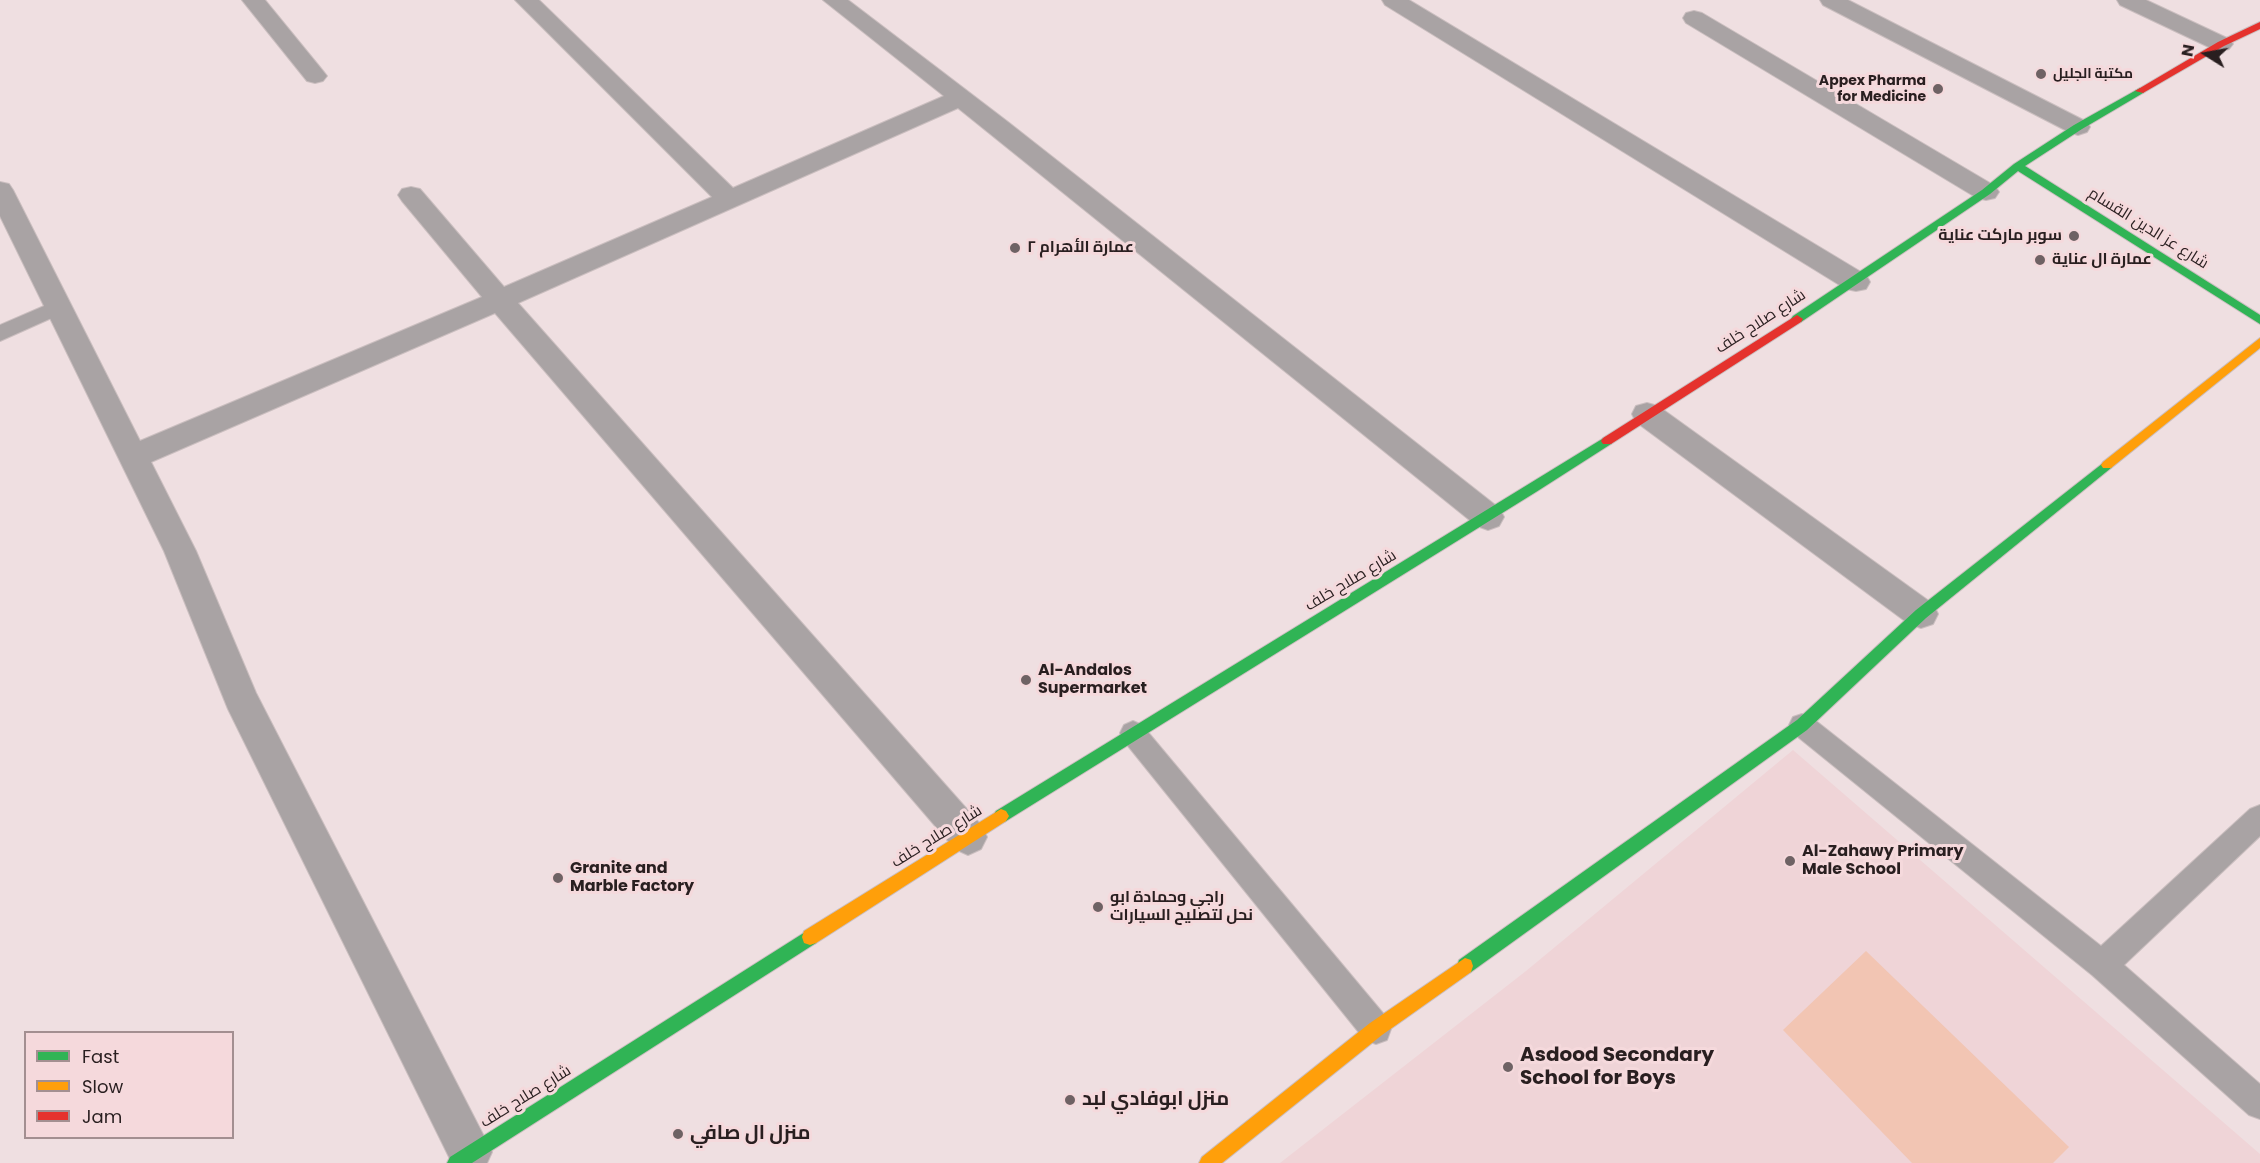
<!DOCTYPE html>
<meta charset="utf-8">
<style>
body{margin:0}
#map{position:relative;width:2260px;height:1163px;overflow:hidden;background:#efdfe1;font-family:Poppins,sans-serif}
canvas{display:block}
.legend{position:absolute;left:24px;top:1031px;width:210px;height:108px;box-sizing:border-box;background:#f5d9dc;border:2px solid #a38f91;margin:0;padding:8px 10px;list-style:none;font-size:18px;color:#291f20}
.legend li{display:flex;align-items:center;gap:12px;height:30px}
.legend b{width:30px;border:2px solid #a38f91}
.north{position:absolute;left:2176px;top:24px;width:60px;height:60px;-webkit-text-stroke:4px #f5d9dc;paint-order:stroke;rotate:281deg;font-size:16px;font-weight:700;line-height:24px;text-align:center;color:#291f20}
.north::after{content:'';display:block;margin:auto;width:21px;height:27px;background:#291f20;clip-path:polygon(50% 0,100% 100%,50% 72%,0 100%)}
</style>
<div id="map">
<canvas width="2260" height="1163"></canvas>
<ul class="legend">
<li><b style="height:8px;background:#30b455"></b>Fast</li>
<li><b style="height:8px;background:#ff9f0a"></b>Slow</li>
<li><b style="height:8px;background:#e5322d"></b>Jam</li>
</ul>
<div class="north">N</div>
</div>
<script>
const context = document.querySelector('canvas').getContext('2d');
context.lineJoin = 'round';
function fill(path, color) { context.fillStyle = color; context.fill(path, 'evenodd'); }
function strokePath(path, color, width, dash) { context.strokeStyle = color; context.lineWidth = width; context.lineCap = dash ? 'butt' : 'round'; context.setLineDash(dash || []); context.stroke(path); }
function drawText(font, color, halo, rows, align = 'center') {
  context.font = font + ' Poppins,Cairo,sans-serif'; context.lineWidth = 6; context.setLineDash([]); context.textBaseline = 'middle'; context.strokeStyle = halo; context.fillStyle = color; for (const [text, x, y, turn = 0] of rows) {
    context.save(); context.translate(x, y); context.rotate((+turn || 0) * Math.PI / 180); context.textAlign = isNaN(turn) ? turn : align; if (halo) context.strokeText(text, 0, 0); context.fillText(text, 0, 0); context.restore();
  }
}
fill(new Path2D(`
 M1793 750 2260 1154V1163H1280L1526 971Z`), '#efd4d7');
fill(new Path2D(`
 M1866 951 2069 1147 2053 1163H1912L1783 1030Z`), '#f2c5b3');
const lane = new Path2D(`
 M58 300 65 302 68 307 65 312 0 341V325Z
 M1802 714 1811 717 2101 946 2250 809 2260 805V836L2124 965 2260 1084V1119L2249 1115 2092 975 1793 733 1789 725 1793 717Z
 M1133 721 1142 725 1387 1018 1391 1029 1387 1040 1376 1044 1365 1040 1124 741 1120 733 1124 725Z`);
const street = new Path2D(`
 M242 0H265L323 71 327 76 323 81 315 83 307 81Z
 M515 0H539L733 188 944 96 823 0H848L1008 122 1499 508 1504 517 1499 526 1488 530 1477 526 958 108 518 303 981 825 987 837 981 849 968 855 955 849 495 313 151 462 196 551 256 693 492 1152 487 1163H452L228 709 164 551 0 216V182L9 184 13 190 140 441 482 297 402 201 398 195 402 189 411 187 420 189 504 287 712 197Z
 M1382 0H1409L1866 275 1870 282 1866 289 1856 291 1846 289 1385 5Z
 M1820 0H1848L2087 122 2090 127 2087 132 2078 135 2069 132 1823 5Z
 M2117 0H2146L2229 39 2233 44 2229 49 2221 51 2213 49 2120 5Z
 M1694 11 1702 13 1995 186 1999 192 1995 198 1986 200 1977 198 1686 23 1683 18 1686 13Z
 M1647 403 1658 406 1933 604 1938 614 1933 624 1921 628 1909 624 1636 422 1632 414 1636 406Z`);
const fast = new Path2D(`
 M2140 88 2145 91 2143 93 2082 129 2025 166 2260 315V324L2018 171 1990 194 1801 322H1793L1791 319 1793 316 1982 190 2014 164 2074 125Z
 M1607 436 1613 441 1611 444 1536 492 1006 821 1001 823 996 821 993 816 996 811Z
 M2107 460 2111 462 2113 465 2111 468 1926 618 1807 730 1471 972 1465 974 1459 972 1457 966 1459 960 1797 720 1916 610Z
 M810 929 816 931 818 937 816 943 472 1163H447L450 1157Z`);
const slow = new Path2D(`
 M2260 338V348L2111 468H2103L2101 465 2103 462Z
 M1001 809 1006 811 1009 816 1006 821 816 943 810 945 804 943 802 937 804 931Z
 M1465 958 1471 960 1473 966 1471 972 1382 1035 1222 1163H1199L1202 1157 1370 1023Z`);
const jam = new Path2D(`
 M2260 22V29L2224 46 2143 93 2135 91 2218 42Z
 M1797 315 1803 319 1801 322 1611 444H1603L1601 441 1603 438Z`);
strokePath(lane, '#cabebf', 2);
strokePath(street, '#cabebf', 2);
strokePath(fast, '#cabebf', 2);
strokePath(slow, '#cabebf', 2);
strokePath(jam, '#cabebf', 2);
fill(lane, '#a9a3a4');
fill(street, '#a9a3a4');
fill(fast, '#30b455');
fill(slow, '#ff9f0a');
fill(jam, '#e5322d');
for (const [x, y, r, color] of [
 [2041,74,6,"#6e6264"],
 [1938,89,6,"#6e6264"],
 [2074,236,6,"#6e6264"],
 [1015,248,6,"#6e6264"],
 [2040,260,6,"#6e6264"],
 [1026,680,6,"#6e6264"],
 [1790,861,6,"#6e6264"],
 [558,878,6,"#6e6264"],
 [1098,907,6,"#6e6264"],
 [1508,1067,6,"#6e6264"],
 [1070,1100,6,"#6e6264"],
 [678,1134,6,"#6e6264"]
]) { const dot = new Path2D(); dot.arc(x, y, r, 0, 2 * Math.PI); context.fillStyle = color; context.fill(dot); strokePath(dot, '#f5d9dc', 2); }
drawText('bold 14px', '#291f20', '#f5d9dc', [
 ["مكتبة الجليل",2053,74],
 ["Appex Pharma",1926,81,"right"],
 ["for Medicine",1926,97,"right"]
], 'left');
drawText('16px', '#291f20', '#f5d9dc', [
 ["شارع عز الدين القسام",2148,229,32],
 ["شارع صلاح خلف",1761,322,-33],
 ["شارع صلاح خلف",1351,581,-31],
 ["شارع صلاح خلف",937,837,-32],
 ["شارع صلاح خلف",526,1097,-32]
]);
drawText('bold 16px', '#291f20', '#f5d9dc', [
 ["سوبر ماركت عناية",2062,236,"right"],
 ["عمارة الأهرام ٢",1027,248],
 ["عمارة ال عناية",2052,260],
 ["Al-Andalos",1038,671],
 ["Supermarket",1038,689],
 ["Al-Zahawy Primary",1802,852],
 ["Male School",1802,870],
 ["Granite and",570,869],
 ["Marble Factory",570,887],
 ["راجي وحمادة ابو",1110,898],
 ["نحل لتصليح السيارات",1110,916]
], 'left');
drawText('bold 20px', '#291f20', '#f5d9dc', [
 ["Asdood Secondary",1520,1056],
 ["School for Boys",1520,1079],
 ["منزل ابوفادي لبد",1082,1100],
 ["منزل ال صافي",690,1134]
], 'left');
</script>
